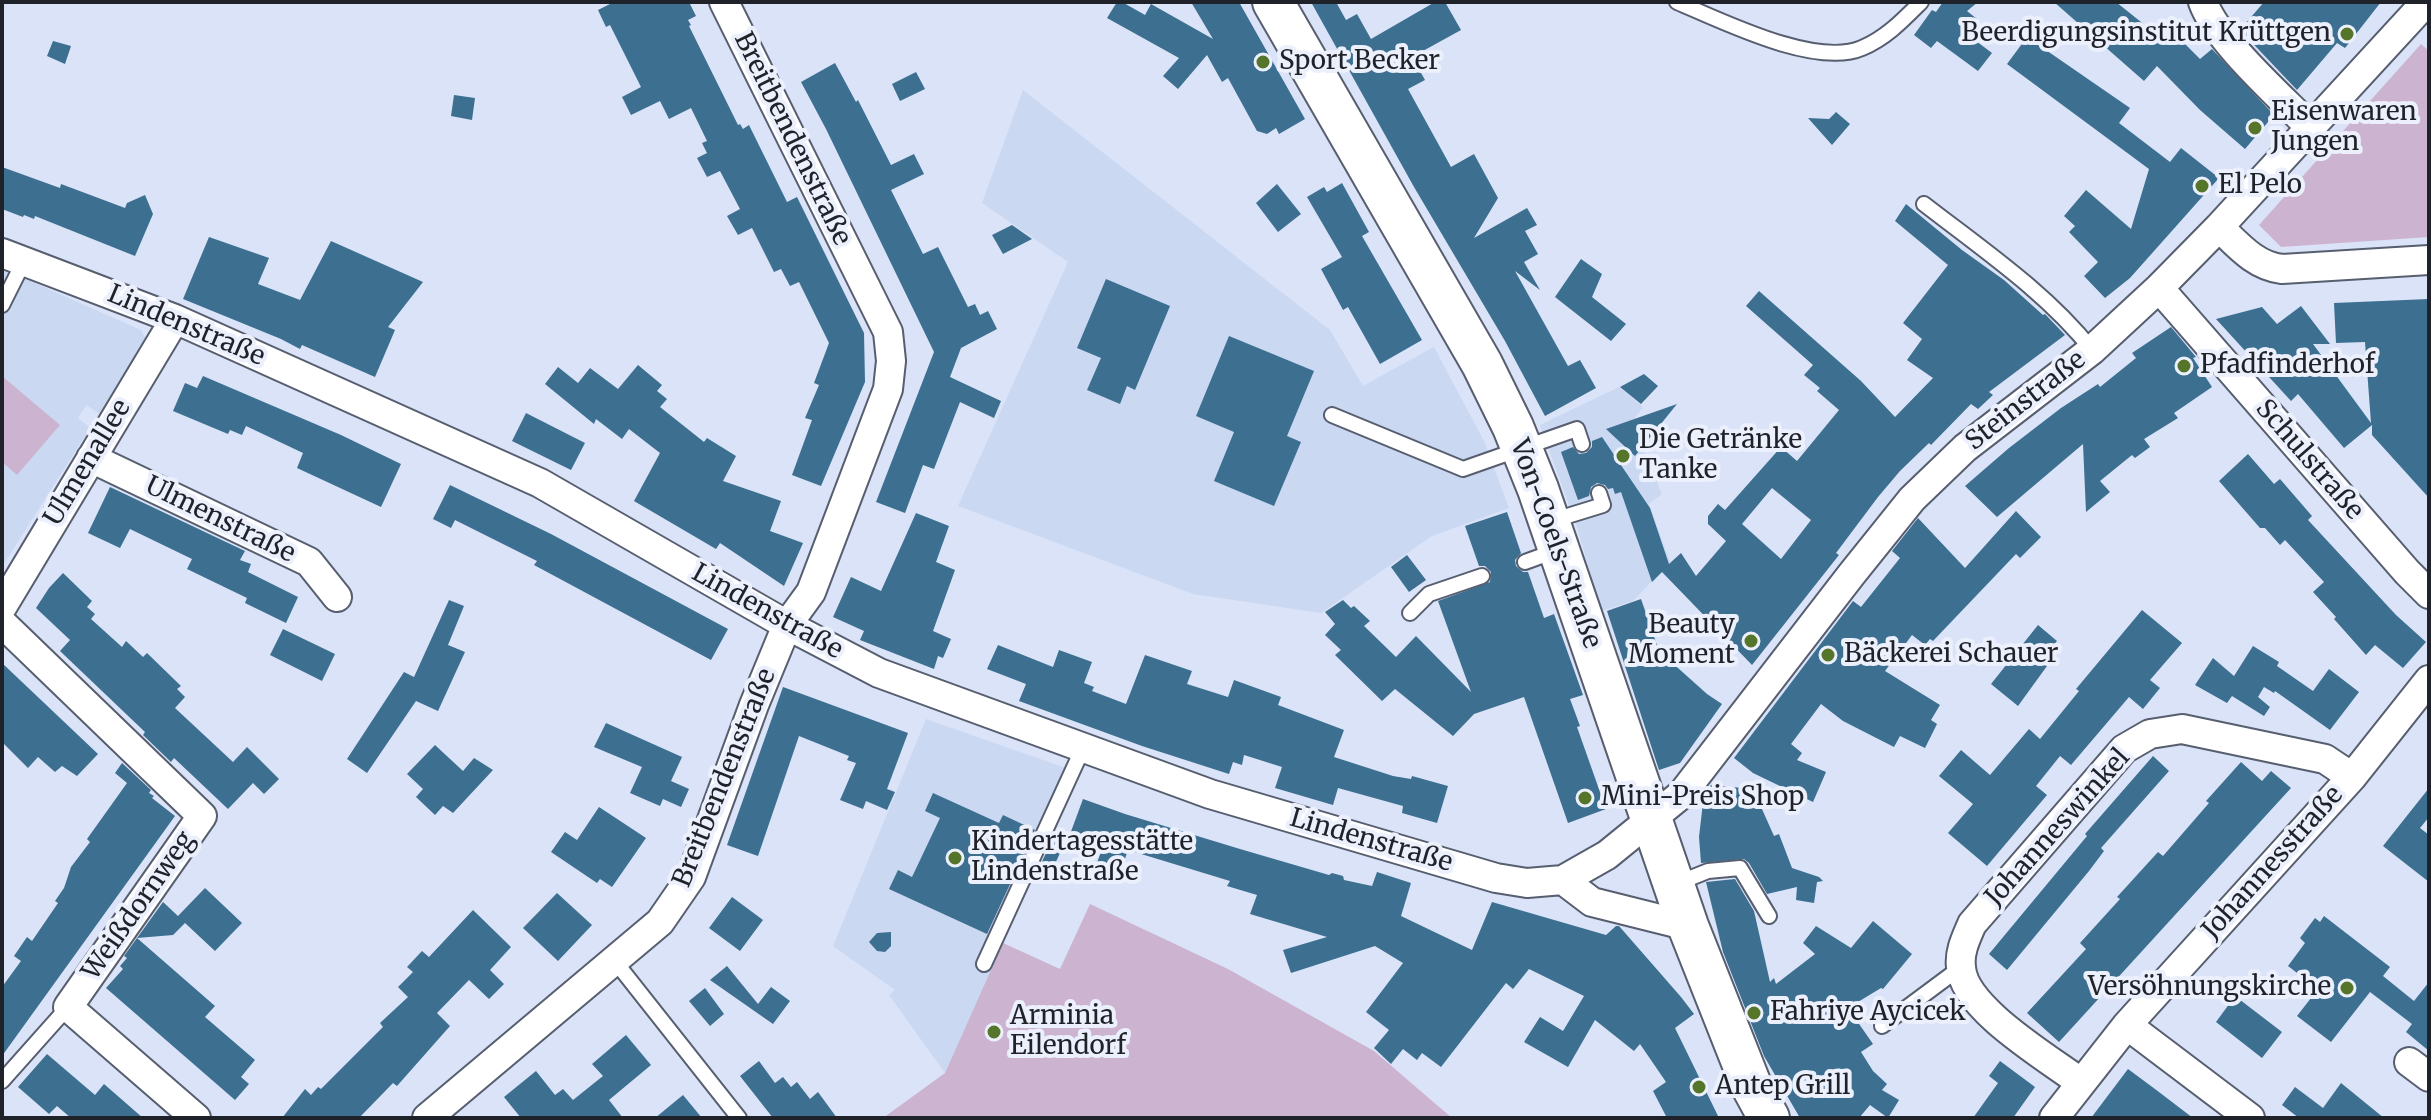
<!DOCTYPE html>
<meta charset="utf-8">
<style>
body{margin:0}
#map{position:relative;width:2431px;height:1120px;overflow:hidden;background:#dae3f7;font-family:Merriweather,serif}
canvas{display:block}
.frame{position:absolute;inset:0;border:4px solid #1f2229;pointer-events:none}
</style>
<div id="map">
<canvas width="2431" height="1120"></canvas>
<div class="frame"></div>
</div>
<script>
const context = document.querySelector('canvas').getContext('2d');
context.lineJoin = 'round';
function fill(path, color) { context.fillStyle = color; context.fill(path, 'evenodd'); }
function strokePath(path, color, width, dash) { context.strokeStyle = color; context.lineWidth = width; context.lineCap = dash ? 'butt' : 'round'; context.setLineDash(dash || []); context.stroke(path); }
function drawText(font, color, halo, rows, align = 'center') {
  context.font = font + ' Merriweather,serif'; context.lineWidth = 8; context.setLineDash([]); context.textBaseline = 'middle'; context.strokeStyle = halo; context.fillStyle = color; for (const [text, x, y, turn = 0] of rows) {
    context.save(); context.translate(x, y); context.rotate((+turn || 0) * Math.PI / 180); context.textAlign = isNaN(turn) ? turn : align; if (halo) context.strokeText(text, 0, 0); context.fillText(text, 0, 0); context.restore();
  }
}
fill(new Path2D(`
 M1023 90 1330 330 1363 386 1434 347 1484 441 1509 508 1432 536 1321 613 1193 594 958 506 1068 262 982 203Z
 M3 269 141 330 145 337 143 344 100 414 86 405 78 418 90 428 2 567Z
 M1619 387 1643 407 1632 422 1662 494 1649 504 1670 562 1633 601 1601 611 1578 530 1540 425Z
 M926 719 1080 773 945 1073 889 995 895 990 833 946Z`), '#cbd8f2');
fill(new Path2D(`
 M2421 44 2429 51V237L2281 247 2259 225Z
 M2 376 60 425 17 475 2 462Z
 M1090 904 1228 969 1374 1051 1452 1118H883L945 1073 1003 943 1060 969Z`), '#ccb4d1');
fill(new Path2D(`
 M614 2H689L696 16 688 20 691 25 689 26 738 125 740 124 743 129 749 125 787 202 797 197 864 333 865 382 821 486 792 475 812 420 805 418 819 385 814 383 829 343 799 282 790 286 781 269 774 272 752 228 738 235 727 216 740 209 720 171 707 177 697 158 707 153 702 143 707 141 691 108 669 119 660 101 631 115 622 97 641 87 610 25 606 27 598 10Z
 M1117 2H1122L1145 15 1151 4 1213 39 1191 2H1239L1305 119 1279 134 1276 128 1267 134 1257 131 1228 78 1222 82 1207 55 1178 89 1163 76 1179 58 1107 18Z
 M1311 2H1336L1346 20 1357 14 1371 39 1435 2H1445L1461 30 1412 57 1425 80 1408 89 1451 167 1474 154 1498 198 1474 238 1527 208 1537 225 1525 231 1538 254 1524 262 1540 290 1515 271 1568 366 1580 360 1596 388 1545 416 1505 341 1414 187Z
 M1943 2H1978L1967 11 1977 19 1968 35 1992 53 1978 71 1937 41 1931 48 1914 35 1932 10 1936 12Z
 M2054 2H2116L2166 42 2174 33 2200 59 2212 49 2274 115 2245 149 2200 110 2157 66 2144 81Z
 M2264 2H2381L2345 48 2337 43 2297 90 2240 30Z
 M2027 37 2130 108 2119 123 2170 162 2181 148 2219 178 2130 278 2105 298 2084 276 2098 262 2069 232 2075 226 2064 216 2086 190 2131 229 2149 169 2007 64Z
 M53 41 71 46 65 64 47 56Z
 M835 63 856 102 858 100 891 165 914 154 924 174 891 190 923 254 938 247 968 307 975 304 980 315 988 311 997 329 961 348 950 377 1001 401 994 418 960 402 934 469 923 465 905 513 876 502 934 352 826 129 801 82Z
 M916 72 925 89 900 101 892 84Z
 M454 95 475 98 472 120 451 116Z
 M1836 112 1850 124 1832 145 1808 118 1829 119Z
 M2 167 60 188 61 184 125 208 127 203 145 195 153 214 135 256 35 216 34 219 24 215 23 217 2 209Z
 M1342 183 1369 232 1362 236 1422 340 1380 364 1348 307 1343 310 1321 269 1342 257 1307 197 1324 187 1327 192Z
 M1277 184 1301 214 1278 232 1256 203Z
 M1906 204 1962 250 2004 280 2043 315 2045 314 2065 335 1989 392 1993 395 1978 409 1971 404 1931 445 1929 443 1900 471 1878 497 1836 553 1839 555 1752 665 1662 572 1652 582 1621 492 1615 494 1613 488 1608 489 1605 485 1597 483 1591 487 1589 496 1578 500 1561 452 1573 447 1579 454 1586 453 1592 447V441L1602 437 1650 508 1669 564 1681 553 1696 576 1726 541 1708 524V516L1718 504 1725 510 1781 447 1797 461 1839 410 1817 391 1820 388 1804 375 1813 365 1746 306 1759 291 1861 381 1895 417 1933 378 1907 360 1922 339 1903 323 1948 265 1895 221ZM1772 488 1811 520 1781 559 1742 524Z
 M1012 225 1032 239 1003 254 992 235Z
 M209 237 269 258 258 284 300 300 331 241 423 282 388 327 395 330 375 377 302 345 300 349 281 339 183 299Z
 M1581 259 1602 274 1592 297 1626 324 1611 341 1555 297Z
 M1106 279 1170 306 1135 390 1127 386 1120 404 1087 390 1101 358 1077 348Z
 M2429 299V498L2372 435V425L2344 448 2298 394 2291 401 2216 319 2262 307 2277 324 2301 306 2330 344H2313L2371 423 2365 342 2336 343 2334 303Z
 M2171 327 2196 357 2193 358 2212 387 2174 413 2178 418 2144 439 2150 447 2135 458 2132 455 2100 481 2110 492 2086 512 2083 444 1997 517 1965 486 2009 448 2061 408 2098 384 2100 387 2136 358 2132 353Z
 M1229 336 1314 371 1287 436 1301 442 1274 506 1214 481 1234 432 1196 416Z
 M638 365 662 385 657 391 667 399 660 407 704 442 707 438 736 456 723 481 781 501 770 531 803 543 784 586 720 543 716 549 634 501 660 453 629 429 622 439 596 419 594 424 545 384 558 367 578 383 590 368 618 389Z
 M1644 374 1658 386 1641 404 1620 387Z
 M203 376 341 435 401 464 381 507 297 468 303 453 246 426 242 435 230 430 228 434 173 411 185 383 197 388Z
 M1677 404 1635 456 1606 429Z
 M526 413 585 443 571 470 512 441Z
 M2248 454 2274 484 2280 479 2312 516 2308 520 2396 615 2426 642 2403 668 2375 645 2366 655 2334 619 2336 617 2313 592 2324 582 2285 540 2280 545 2265 528H2260L2219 481Z
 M450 485 551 534 728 629 711 660 534 565 537 561 455 520 451 528 433 519Z
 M110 487 245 551 240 560 251 564 248 572 298 597 286 623 245 603 247 598 187 569 192 559 130 529 120 548 88 533Z
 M2016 511 2041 537 2020 558 2016 554 1933 641 1930 639 1925 645 1912 635 1885 671 1940 705 1931 720 1937 724 1925 748 1900 736 1894 747 1843 721 1821 704 1791 744 1802 753 1797 760 1826 772 1813 802 1753 773 1734 758 1853 601 1861 607 1900 558 1892 551 1918 518 1965 568Z
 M1507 512 1521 553 1515 560 1516 566 1523 572H1528L1544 618 1554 614 1583 695 1570 699 1580 726 1577 727 1606 809 1568 823 1524 697 1474 714 1453 736 1395 689 1382 701 1335 655 1341 650 1325 635 1335 624 1325 612 1343 600 1351 608 1354 606 1370 621 1364 626 1396 657 1416 636 1471 692 1438 601 1490 582 1491 572 1485 566H1479L1465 526Z
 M916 513 949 526 936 562 955 570 933 631 951 639 943 658 938 656 934 669 860 640 864 631 833 617 851 577 881 591Z
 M1407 555 1426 580 1409 592 1391 567Z
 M63 573 92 601 87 607 95 614 91 619 122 647 126 641 143 657 147 653 181 686 177 689 185 697 175 708 233 762 247 747 279 779 264 794 253 783 228 809 174 758 171 762 143 735 145 732 60 651 70 640 36 608 49 588Z
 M1641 599 1659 651 1707 694 1722 704 1680 763 1659 770 1607 611Z
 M449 600 464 606 448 645 465 652 438 711 416 701 367 773 347 759 404 672 414 677Z
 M2142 610 2182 643 2150 680 2160 688 2143 709 2129 697 2071 765 2060 756 2036 786 2047 795 1987 866 1948 833 1973 804 1939 776 1961 750 1990 775 2029 729 2040 739 2079 691 2076 689Z
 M2038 625 2057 641 2049 650 2055 655 2018 706 1991 684Z
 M283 629 335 654 322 681 270 655Z
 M998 645 1053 667 1059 650 1092 662 1084 683 1094 687 1092 691 1126 704 1145 655 1192 671 1187 684 1228 697 1234 680 1281 697 1278 705 1344 730 1334 757 1393 776 1411 779 1412 776 1448 786 1437 823 1402 813 1403 806 1338 788 1333 805 1275 788 1282 767 1244 755 1242 765 1233 762 1229 774 1142 746 1019 701 1026 684 987 669Z
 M2253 646 2279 662 2277 666 2313 691 2329 669 2359 692 2330 730 2275 691 2274 693 2264 687 2258 697 2270 707 2264 716 2232 696 2227 703 2195 685 2213 658 2234 676Z
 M2 663 98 754 77 776 62 766 55 772 38 757 28 768 2 742Z
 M783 687 908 733 887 789 895 792 887 810 866 801 863 809 840 800 856 763 847 760 849 756 799 736 758 856 727 845Z
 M606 723 682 757 671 781 689 789 681 807 663 799 660 806 630 793 642 767 594 747Z
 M435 745 463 771 474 758 493 770 453 813 443 806 435 815 416 797 423 789 407 774Z
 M2153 756 2169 771 2101 848 2104 851 2089 871 2007 970 1989 954 2087 836 2085 834Z
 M2241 762 2262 781 2271 771 2291 788 2059 1042 2027 1013 2086 949 2080 943 2120 899 2117 897 2158 852 2163 856 2209 803 2206 801Z
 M122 763 151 790 149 793 154 796 152 798 175 816 2 1056V987L21 961 14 956 27 937 32 941 58 903 55 901 64 888 71 867 90 842 87 839 127 783 115 773Z
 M1711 785 1753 789 1774 836 1779 834 1792 868 1819 877 1823 881 1817 882 1814 903 1796 900 1797 887 1767 894 1749 863 1744 859 1701 863 1699 837 1704 794Z
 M2429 788V817L2420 828 2429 835V882L2383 846Z
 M933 793 999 823 1003 815 1035 830 987 934 889 889 898 870 912 877 940 818 925 811Z
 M1083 799 1125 814 1240 849 1329 875 1332 873 1343 876 1344 880 1372 886 1377 872 1411 883 1401 916 1472 950 1492 902 1606 935 1616 926H1619L1681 997 1694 1014 1675 1028 1719 1118H1667L1653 1091 1666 1082 1640 1044 1634 1051 1595 1020 1568 1067 1524 1042 1540 1017 1563 1031 1584 996 1529 969 1513 989 1506 983 1441 1067 1422 1053 1417 1060 1403 1049 1391 1064 1374 1048 1389 1030 1366 1012 1403 963 1375 946 1291 973 1283 950 1327 937 1250 914 1257 895 1227 886 1230 881 1128 850 1118 879 1094 871 1102 849 1069 837Z
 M599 807 646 838 612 887 600 879 597 883 551 852 565 832 577 840Z
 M1053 838 1064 844 1051 873 1039 868Z
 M1735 879 1754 911 1770 982 1774 978 1776 984 1815 954 1803 943 1816 926 1851 948 1873 921 1912 954 1883 989 1881 988 1848 1008 1873 1044 1861 1052 1873 1071 1887 1084 1882 1090 1899 1100 1888 1118 1870 1105 1859 1118H1800L1764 1056 1723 952 1706 882Z
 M205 888 242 923 215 951 185 923 173 935 137 938 163 902 178 916Z
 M557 893 592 925 558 961 523 928Z
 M732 897 763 920 740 951 709 928Z
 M473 910 511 947 490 970 504 984 489 999 469 980 437 1013 450 1026 397 1086 393 1083 359 1118H282L305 1089 311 1095 318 1087 321 1089 383 1027 380 1023 408 997 398 987 413 972 407 967 422 951 429 957Z
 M2324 916 2390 967 2383 976 2414 1001 2429 982V1051L2406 1032 2412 1024 2370 992 2331 1042 2297 1016 2318 989 2288 966 2305 943 2300 938 2315 918 2320 922Z
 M891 932V946L885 952 877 951 869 942 877 933Z
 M137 938 215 1006 205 1017 255 1060 241 1077 249 1084 235 1100 106 988 123 969 120 966 127 958 124 956Z
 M727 966 758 1004 771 987 790 1001 773 1024 710 980Z
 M705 988 724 1014 710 1026 689 1001Z
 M2235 996 2282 1032 2262 1058 2216 1022Z
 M626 1035 651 1065 609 1100 623 1118H521L504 1097 536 1071 555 1095 563 1089 573 1100 603 1076 592 1064Z
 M47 1054 95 1095 104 1084 143 1118H71L57 1106 49 1114 18 1087Z
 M759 1061 775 1083 783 1077 791 1087 797 1082 810 1099 818 1092 837 1118H773L740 1076Z
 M2000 1061 2035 1087 2013 1118H1973L1998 1083 1989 1076Z
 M2128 1069 2155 1089 2193 1118H2091Z
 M2341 1083 2384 1118H2299L2282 1105 2295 1087 2323 1108Z
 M683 1095 702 1118H655Z`), '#3c6f90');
const lane = new Path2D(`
 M1677 2C1722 21 1816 68 1862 48 1886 38 1903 20 1921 2
 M1924 204C1982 249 2047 293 2092 350
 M2 305 24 261
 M1332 415 1463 469 1577 429 1582 444
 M1551 521 1603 505 1599 493
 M1525 562 1558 550
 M1410 613 1429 594 1482 576
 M1678 883 1708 871 1740 868 1769 916
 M614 960 739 1118
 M984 964 1083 748
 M1882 1026 1960 968
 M2 1081 68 1007`);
const street = new Path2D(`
 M2203 2C2217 41 2281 97 2311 128
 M2219 227C2238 245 2255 266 2282 269L2429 260
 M2 253 175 319 540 483 787 625 879 673 1210 794 1496 878 1527 883 1563 880 1607 855 1682 794 1851 575 1912 499 1965 448 2092 350 2159 288 2219 227 2426 2
 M2159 288 2407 572 2429 594
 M91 458 309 562 337 597
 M2 607 175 319
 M2 623 202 816 68 1007 196 1118
 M1563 880 1592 902 1688 926
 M2127 1025 2250 1118
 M2409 1062 2429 1077
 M2080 1082C2048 1058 1963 1008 1961 967 1959 952 1966 938 1972 924L2124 749 2150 734 2182 729 2325 759 2352 777
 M427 1118 660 922 691 877 754 705 787 625 811 592 888 389 891 361 888 332 724 2
 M2054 1118 2127 1025 2352 777 2429 680`);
const secondary = new Path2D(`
 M1273 2 1482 364 1513 427 1538 489 1688 926 1751 1085 1769 1118`);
strokePath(lane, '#565e6f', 18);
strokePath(street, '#565e6f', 32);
strokePath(secondary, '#565e6f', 44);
strokePath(lane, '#fff', 14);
strokePath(street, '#fff', 28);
strokePath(secondary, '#fff', 40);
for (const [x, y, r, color] of [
 [2347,34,8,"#55752b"],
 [1263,62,8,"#55752b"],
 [2255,128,8,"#55752b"],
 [2202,186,8,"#55752b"],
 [2184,366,8,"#55752b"],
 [1623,456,8,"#55752b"],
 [1751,641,8,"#55752b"],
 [1828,655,8,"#55752b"],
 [1585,798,8,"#55752b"],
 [955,858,8,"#55752b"],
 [2347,988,8,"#55752b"],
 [1754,1013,8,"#55752b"],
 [994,1032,8,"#55752b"],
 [1699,1087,8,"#55752b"]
]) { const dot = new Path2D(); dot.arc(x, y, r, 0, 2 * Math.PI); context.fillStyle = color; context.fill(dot); strokePath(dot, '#ebf0fc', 3); }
drawText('26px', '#1f2229', '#ebf0fc', [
 ["Beerdigungsinstitut Krüttgen",2331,34,"right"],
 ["Sport Becker",1279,62],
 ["Eisenwaren",2271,113],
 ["Jungen",2271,143],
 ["El Pelo",2218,186],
 ["Pfadfinderhof",2200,366],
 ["Die Getränke",1639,441],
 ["Tanke",1639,471],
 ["Beauty",1735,626,"right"],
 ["Moment",1735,656,"right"],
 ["Bäckerei Schauer",1844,655],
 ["Mini-Preis Shop",1601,798],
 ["Kindertagesstätte",971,843],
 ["Lindenstraße",971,873],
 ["Versöhnungskirche",2331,988,"right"],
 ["Fahriye Aycicek",1770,1013],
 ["Arminia",1010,1017],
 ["Eilendorf",1010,1047],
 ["Antep Grill",1715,1087]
], 'left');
drawText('26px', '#1f2229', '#ebf0fc', [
 ["Breitbendenstraße",792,139,64],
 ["Lindenstraße",186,326,23],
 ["Steinstraße",2026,401,-38],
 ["Schulstraße",2309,460,49],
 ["Ulmenallee",88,463,-59],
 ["Ulmenstraße",220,520,26],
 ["Von-Coels-Straße",1555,544,70],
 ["Lindenstraße",767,612,29],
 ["Breitbendenstraße",725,778,-68],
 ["Johanneswinkel",2058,828,-48],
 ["Lindenstraße",1371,841,16],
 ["Johannesstraße",2273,863,-48],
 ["Weißdornweg",139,906,-55]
]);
</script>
